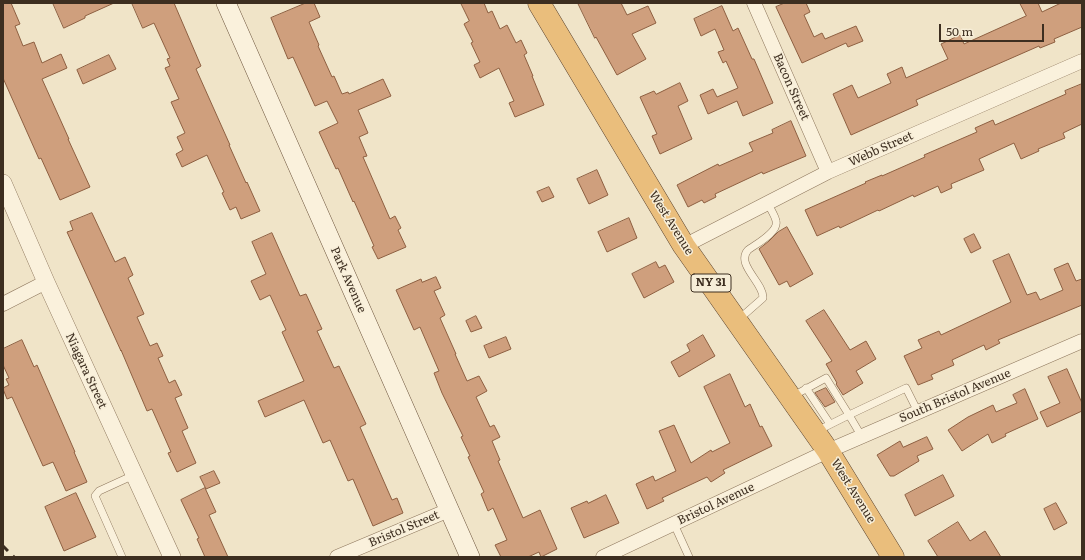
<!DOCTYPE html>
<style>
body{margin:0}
#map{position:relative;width:1085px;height:560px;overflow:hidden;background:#f0e4c8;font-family:Literata,serif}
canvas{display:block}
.frame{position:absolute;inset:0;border:4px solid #3d2e20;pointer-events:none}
.scale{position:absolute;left:939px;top:24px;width:105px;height:18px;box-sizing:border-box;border:2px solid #3d2e20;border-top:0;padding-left:5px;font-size:12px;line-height:14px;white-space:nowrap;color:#3d2e20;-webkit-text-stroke:3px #f7eed8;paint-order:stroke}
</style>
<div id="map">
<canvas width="1085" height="560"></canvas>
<div class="frame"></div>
<div class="scale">50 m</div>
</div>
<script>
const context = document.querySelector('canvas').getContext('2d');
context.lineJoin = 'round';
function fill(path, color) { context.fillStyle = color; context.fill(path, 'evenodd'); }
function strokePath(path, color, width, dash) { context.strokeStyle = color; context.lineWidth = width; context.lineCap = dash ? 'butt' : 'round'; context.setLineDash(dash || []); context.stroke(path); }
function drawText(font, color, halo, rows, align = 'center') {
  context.font = font + ' Literata,serif'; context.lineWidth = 3; context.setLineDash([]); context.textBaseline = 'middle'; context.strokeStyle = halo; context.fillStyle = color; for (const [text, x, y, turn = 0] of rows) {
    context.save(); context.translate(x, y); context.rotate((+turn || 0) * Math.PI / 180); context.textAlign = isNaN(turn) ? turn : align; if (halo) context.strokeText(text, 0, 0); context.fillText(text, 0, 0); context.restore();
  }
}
const building = new Path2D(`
 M3 3H11L20 24 15 26 23 46 34 42 42 63 61 54 67 68 42 79 69 139H68L90 187 60 200 41 158 39 159 3 78Z
 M53 3H114L85 16V18L64 28Z
 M132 3H174L201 66 196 69 230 145H229L246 183 247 182 260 211 241 219 236 207 230 210 222 193 224 192 207 155 182 167 176 154 183 150 177 137 185 133 171 102 179 99 165 68 170 66 167 59 170 58 154 23 143 28Z
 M306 3H314L320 17 309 22 319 45 318 46 332 77 334 76 342 94 348 92 349 94 383 79 391 96 358 110 368 133 359 137 367 156 363 157 390 219 395 216 401 228 398 230 406 247 378 259 372 247 374 246 354 201 353 202 338 168 336 169 319 132 338 123 327 101 315 106 293 57 288 59 271 18Z
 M461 3H484L488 13 492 11 500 29 507 25 516 43 521 40 527 53 524 55 533 76H532L544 105 515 117 509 103 514 101 499 68 480 78 474 65 480 62 471 43 473 42 464 24 469 21Z
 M578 3H621L627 15 648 6 656 23 632 34 646 59 617 75 596 37 595 38Z
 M785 3H806L810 12 804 15 814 37 822 33 825 39 856 26 863 41 848 47 846 43 802 63 776 7Z
 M1020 3H1038L1042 12 1061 3H1082V27L1054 39 1055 42 1040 48 1039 46 916 100 918 105 851 135 833 94 852 85 858 98 891 83 887 74 902 67 906 78 948 59 941 44 960 35 964 44 1026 16Z
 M722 6 733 31 738 28 752 59H754L773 103 743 116 737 101 708 114 700 95 713 89 717 97 738 88 726 61 723 63 718 52 724 50 715 29 701 36 694 19Z
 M109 55 116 69 83 84 77 70Z
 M680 83 688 101 678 106 692 139 660 154 652 136 657 134 640 97 654 91 656 94Z
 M1082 84V124L1063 133 1065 138 1038 149 1039 151 1021 159 1014 143 979 159 984 170 951 184 952 188 941 193 938 186 914 197 913 195 879 211 878 210 840 228 839 226 817 236 805 210 866 183 865 182 882 175V176L925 157 924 155 977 132 975 128 993 120 995 125 1066 94 1065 91Z
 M791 121 806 156 763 174 762 172 715 194 716 197 704 203 702 200 688 207 677 185 718 164 719 166 753 151 749 143 773 133 772 130Z
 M597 170 608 195 589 204 577 179Z
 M549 187 554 197 542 202 537 192Z
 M92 213 115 262 125 257 133 275 128 278 144 314 137 317 150 346 157 343 163 356 158 358 169 383 175 380 182 395 175 398 188 428 182 431 196 463 177 472 168 453 171 452 152 409 147 411 121 350V351L67 232 73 230 70 222Z
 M629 218 637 238 607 252 598 232Z
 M787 227 813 274 790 287 787 281 779 285 759 249 769 241 778 232Z
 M272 233 300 296 306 294 322 329 317 331 334 368 339 366 366 424 360 427 392 500 397 498 403 513 373 526 353 479 348 481 330 440 323 443 304 400 265 417 258 401 304 381 282 332 286 330 270 295 260 300 251 281 266 274 252 242Z
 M974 234 981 248 971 253 964 239Z
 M1009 254 1027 295 1036 292 1040 300 1063 290 1054 269 1068 263 1076 281 1082 279V305L998 340 1000 343 986 350 984 345 952 360 954 365 931 375 933 379 918 385 904 356 922 348 918 340 939 331 941 335 1011 302 993 261Z
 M656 262 659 268 665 265 674 282 644 298 632 274Z
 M436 277 441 288 434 291 445 315 440 318 456 354H455L467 381 479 376 487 391 476 397 490 427 494 425 500 437 492 441 500 460 498 461 523 518 540 510 557 549 541 557 539 552 528 557H501L495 545 507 540 493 508 488 511 481 494 484 492 468 457 470 456 461 437 463 436 442 393 434 373 439 371 420 327 414 330 396 290 421 279 422 282Z
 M824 310 850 350 866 341 876 359 856 371 863 383 843 395 836 384 837 383 826 364 832 361 806 321Z
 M476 316 482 328 471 332 466 321Z
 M703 335 715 356 679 377 671 362 690 351 687 345Z
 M506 337 511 349 489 358 484 346Z
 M22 340 34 367 37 365 75 452H74L87 482 66 491 53 462 43 466 12 397 7 399 3 389V388L9 385 6 379 9 378 3 365V349Z
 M1067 369 1082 403V411L1047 427 1040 412 1060 403 1048 377Z
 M730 374 745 407 750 404 760 427 762 426 772 446 723 470 725 473 711 482 707 477 662 498 664 501 647 509 636 484 653 476 655 481 676 471 659 431 674 425 691 463 711 450 712 452 730 443 704 387Z
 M826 388 835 402 825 407 815 393Z
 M1025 389 1038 419 1005 434 1006 436 992 443 988 434 962 451 948 430 968 417 993 405 996 412 1017 403 1013 395Z
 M927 437 933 449 917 456 919 461 894 476H890L877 455 900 441 903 447Z
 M214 471 220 483 206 489 200 477Z
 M943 475 954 496 915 516 905 495Z
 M205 488 216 512 209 515 228 557H205L197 539 199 538 181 500Z
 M76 493 96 537 64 551 45 507Z
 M606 495 619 523 584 538 571 508 587 501 588 503Z
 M1056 503 1067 523 1054 530 1044 509Z
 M958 522 970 541 985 531 1001 557H938L928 541Z`);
fill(building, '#cf9f7d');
strokePath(building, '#8d5f41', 1);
const service = new Path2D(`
 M738 320 763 298C764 283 735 264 748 250 756 244 779 232 776 221 775 215 770 209 768 203
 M806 388 830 424
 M793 396 826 378 849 415 817 431
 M862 437 849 415 906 388 918 412
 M674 524 689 557
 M122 557 95 496 99 491 134 475`);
const minor = new Path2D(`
 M754 3 828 172
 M684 246 828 172 1082 61
 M3 304 46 282
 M337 557 449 510
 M603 557 828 451 1082 341`);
const tertiary = new Path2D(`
 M3 183 46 282 172 557`);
const secondary = new Path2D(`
 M226 3 470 557`);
const trunk = new Path2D(`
 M539 3 684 246 828 451 893 557`);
strokePath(service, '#8d765c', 8);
strokePath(minor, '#8d765c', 15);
strokePath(tertiary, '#8d765c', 18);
strokePath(secondary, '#6f573f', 20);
strokePath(trunk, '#5b4430', 23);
strokePath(service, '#faf1dc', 7);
strokePath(minor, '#faf1dc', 14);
strokePath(tertiary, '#faf1dc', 17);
strokePath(secondary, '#faf1dc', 19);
strokePath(trunk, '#eabe7c', 22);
strokePath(new Path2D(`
 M3 546 14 557`), '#3d2e20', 3, [7, 7]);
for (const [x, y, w] of [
 [711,283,40]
]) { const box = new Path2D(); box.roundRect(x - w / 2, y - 9, w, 18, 3); context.fillStyle = '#f7eed8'; context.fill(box); strokePath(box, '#3d2e20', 1); }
drawText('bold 11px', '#3d2e20', null, [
 ["NY 31",711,283]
]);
drawText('12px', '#3d2e20', '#f7eed8', [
 ["Bacon Street",791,87,66],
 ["Webb Street",881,149,-24],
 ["West Avenue",671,223,58],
 ["Park Avenue",348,280,66],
 ["Niagara Street",86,371,65],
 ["South Bristol Avenue",955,396,-23],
 ["West Avenue",853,491,58],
 ["Bristol Avenue",716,504,-25],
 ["Bristol Street",404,529,-23]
]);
</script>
